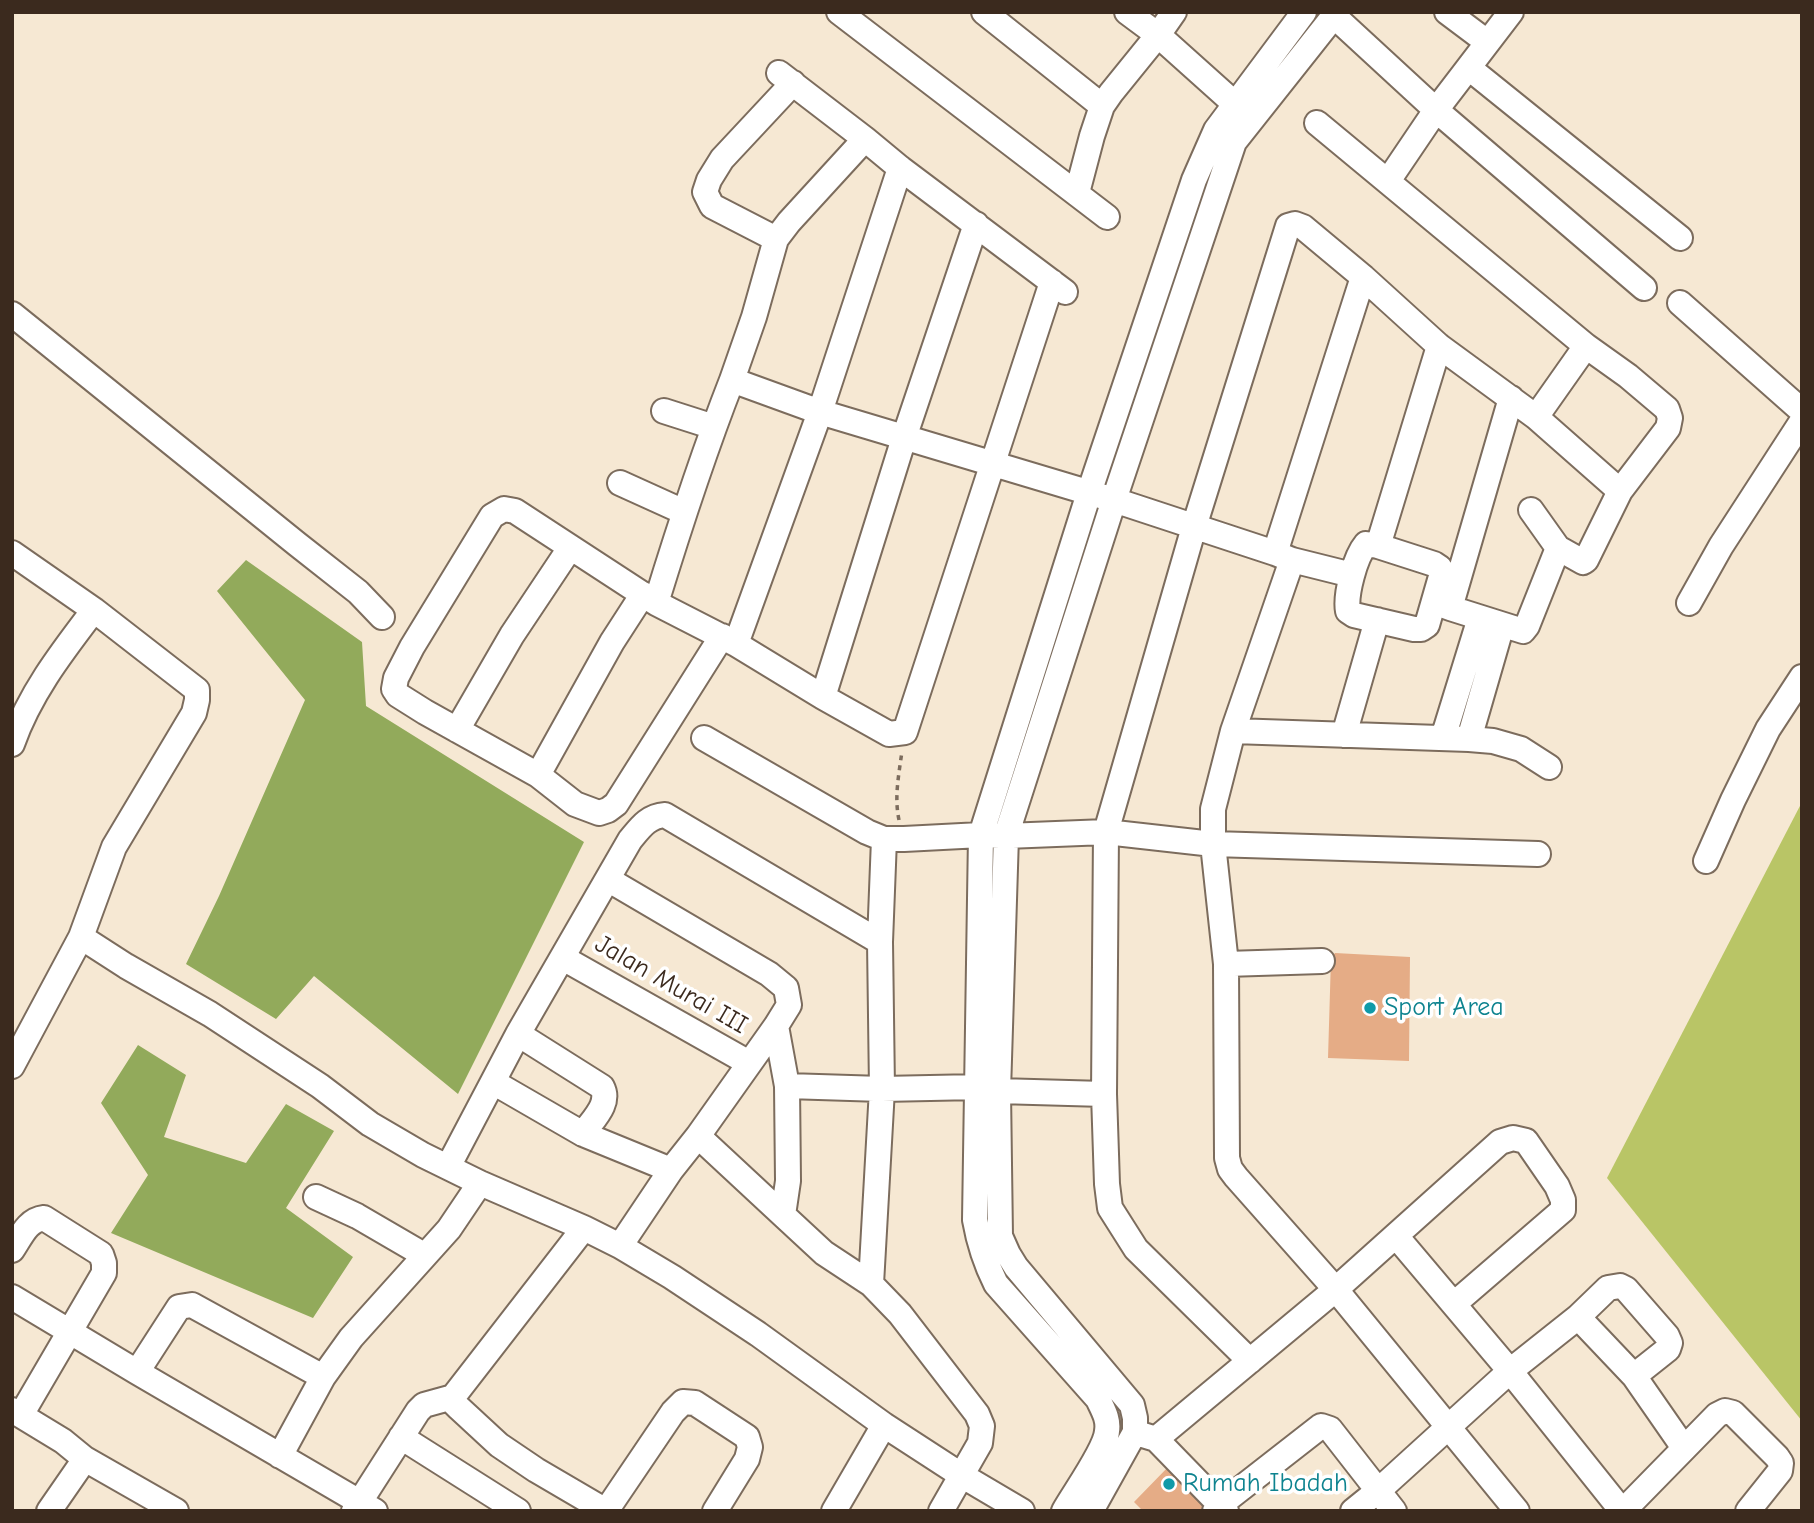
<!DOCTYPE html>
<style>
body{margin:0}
#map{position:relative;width:1814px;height:1523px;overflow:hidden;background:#f6e8d3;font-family:"Comic Neue",sans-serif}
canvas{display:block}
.frame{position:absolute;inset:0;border:14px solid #3b2a1e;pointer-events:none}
</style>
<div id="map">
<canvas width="1814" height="1523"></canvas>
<div class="frame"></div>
</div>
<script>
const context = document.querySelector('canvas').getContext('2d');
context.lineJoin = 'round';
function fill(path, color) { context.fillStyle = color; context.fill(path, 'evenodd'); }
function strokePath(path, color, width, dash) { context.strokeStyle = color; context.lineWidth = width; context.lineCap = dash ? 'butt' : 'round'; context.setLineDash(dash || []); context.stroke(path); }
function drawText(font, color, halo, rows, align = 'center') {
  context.font = font + ' "Comic Neue",sans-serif'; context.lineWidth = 7; context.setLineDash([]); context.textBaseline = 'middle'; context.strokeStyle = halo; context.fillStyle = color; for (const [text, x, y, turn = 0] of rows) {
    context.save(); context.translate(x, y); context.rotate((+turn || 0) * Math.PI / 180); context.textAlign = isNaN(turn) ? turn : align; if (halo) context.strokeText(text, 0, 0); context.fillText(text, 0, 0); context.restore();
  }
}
fill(new Path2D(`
 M1802 802V1421L1607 1178Z`), '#b9c566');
fill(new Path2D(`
 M246 560 362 642 366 706 584 842 458 1094 314 976 276 1019 186 964 219 896 305 700 217 591Z
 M138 1045 186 1075 164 1137 246 1163 286 1104 334 1131 286 1208 353 1257 313 1318 111 1233 148 1175 101 1103Z`), '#92aa5b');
fill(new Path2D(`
 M1335 953 1410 957 1409 1061 1328 1058 1331 958Z
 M1169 1466 1206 1503 1199 1511H1143L1134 1502Z`), '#e5ac86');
const minor = new Path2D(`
 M839 12 1107 217
 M984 12 1102 106
 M1127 12 1158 35 1235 104
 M1447 12 1487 42
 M1334 16 1436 110 1644 288
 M1469 68 1680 238
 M779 73 865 139 900 168 1065 292
 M1317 123 1586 346
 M1388 181 1436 110 1511 12
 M1077 193 1092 136 1102 106 1111 93 1158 35 1174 12
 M776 239 712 206 705 192 709 180 722 159 793 83
 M1680 303 1802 411
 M12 314 297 544 358 592 382 617
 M732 380 754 317 776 239 789 222 865 139
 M664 411 714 427
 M620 483 684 512
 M1531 510 1558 548 1583 562 1586 560 1620 491 1668 428 1670 418 1667 409 1628 376 1586 346 1536 417
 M1366 544 1378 546 1434 564 1440 568 1442 573 1427 625 1421 629H1414L1354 615 1348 611C1345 595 1355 557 1366 544Z
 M1378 546 1439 346
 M12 553 94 610 197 690V700L194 713 114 847 81 937 12 1066
 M1275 553 1363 277
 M1292 560 1233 731 1213 809V844L1226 964 1227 1158 1230 1169 1236 1177 1337 1291 1517 1511
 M656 603C679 528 703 454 732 380L820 412 1114 500 1275 553 1292 560 1352 575
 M1689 603 1721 546 1802 421
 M1442 605 1450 608 1511 398
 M1450 608 1523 631 1527 626 1558 548
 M722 636 616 804 608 810 599 813 575 804 538 775 425 712 398 695 394 689 396 678 412 647 492 516 504 509 515 511 656 603 736 644 823 697 889 734 905 732 1052 282
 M736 644 820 412 900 168
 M823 697 904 438 976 224
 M457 730 512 635 570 548
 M1233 731 1469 739 1493 741 1521 749 1549 767
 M1344 735 1377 620
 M704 738 867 832 884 839H904L981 835 1006 836 1106 832 1213 844 1538 854
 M1443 738 1480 618
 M1469 739 1502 625
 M12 744C30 693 62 652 94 610
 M538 775 612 642 643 594
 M884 839 880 942 882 1089 871 1284 900 1314 977 1414 982 1426 980 1443 941 1511
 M1706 861 1733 800 1768 729 1802 677
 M609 880 769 974 786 988 789 1005 776 1026 698 1136 671 1170 620 1246
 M81 937 126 966 210 1014 320 1086 370 1124 423 1155 480 1183 584 1228 620 1246 672 1277 758 1334 884 1425 961 1475 1022 1511
 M563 958 749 1063
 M1226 964 1322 961
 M776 1026 787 1086 788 1181 783 1215 824 1253 871 1284
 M518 1034 602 1087C611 1104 592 1120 583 1134
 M493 1082 583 1134 671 1170
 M787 1086 882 1089 978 1087
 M998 1091 1104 1094
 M698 1136 783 1215
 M448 1167 518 1034 630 840C640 828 648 816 665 815L880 942
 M316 1197 357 1216 424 1255
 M1396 1236 1510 1371 1622 1511
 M12 1250C21 1237 27 1220 44 1218L101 1254 104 1263V1273L21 1415
 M12 1297 137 1372 375 1511
 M1578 1317 1634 1376 1684 1448
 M1250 1361 1136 1249 1110 1208 1107 1184 1104 1094 1106 832 1194 527 1288 226 1295 224 1303 227 1363 277 1439 346 1536 417 1620 491
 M137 1372 179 1307 192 1305 323 1377
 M453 1397 454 1403 459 1408 499 1445 536 1470 606 1511
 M12 1410 63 1441 85 1459 176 1511
 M1143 1435 1156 1439 1226 1511
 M401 1437 518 1511
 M1156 1439 1335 1290 1500 1142 1513 1138 1526 1141 1557 1186 1563 1200V1210L1454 1304
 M280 1456 323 1377 351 1338 449 1229 480 1183
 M49 1511 85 1459
 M354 1511 418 1411 424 1405 453 1397 584 1228
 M606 1511 673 1412 683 1402 695 1403 747 1437 750 1447 747 1459 715 1511
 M834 1511 884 1425
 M1064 1511C1074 1493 1106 1449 1107 1431 1109 1419 1103 1410 1098 1399L996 1284C985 1262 979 1243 975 1220L981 835 1089 493 1194 180 1216 130 1304 12
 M1091 1511 1135 1432V1418L1132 1405 1016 1267 1008 1254 1000 1236 998 1091 1006 836 1114 500 1234 142 1337 12
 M1215 1511 1221 1504 1321 1426 1330 1429 1394 1511
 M1353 1511 1379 1490 1510 1371 1578 1317 1608 1288 1620 1286 1626 1289 1667 1336 1670 1343 1668 1349 1634 1376
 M1623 1511 1717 1415 1725 1411 1733 1413 1777 1457 1781 1463 1780 1471 1748 1511`);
strokePath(minor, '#7c6c5d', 28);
strokePath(new Path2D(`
 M899 820C894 797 899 774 902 751`), '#7c6c5d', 3.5, [5, 5]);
strokePath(minor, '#fff', 24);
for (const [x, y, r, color] of [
 [1370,1008,7,"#0f9aa8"],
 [1169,1484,7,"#0f9aa8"]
]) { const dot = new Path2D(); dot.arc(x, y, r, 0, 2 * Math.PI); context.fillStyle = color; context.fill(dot); strokePath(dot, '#fff', 2.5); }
drawText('26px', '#3b2a1e', '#fff', [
 ["Jalan Murai III",671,985,30]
]);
drawText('26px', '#0d838f', '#fff', [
 ["Sport Area",1384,1008],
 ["Rumah Ibadah",1183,1484]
], 'left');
</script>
